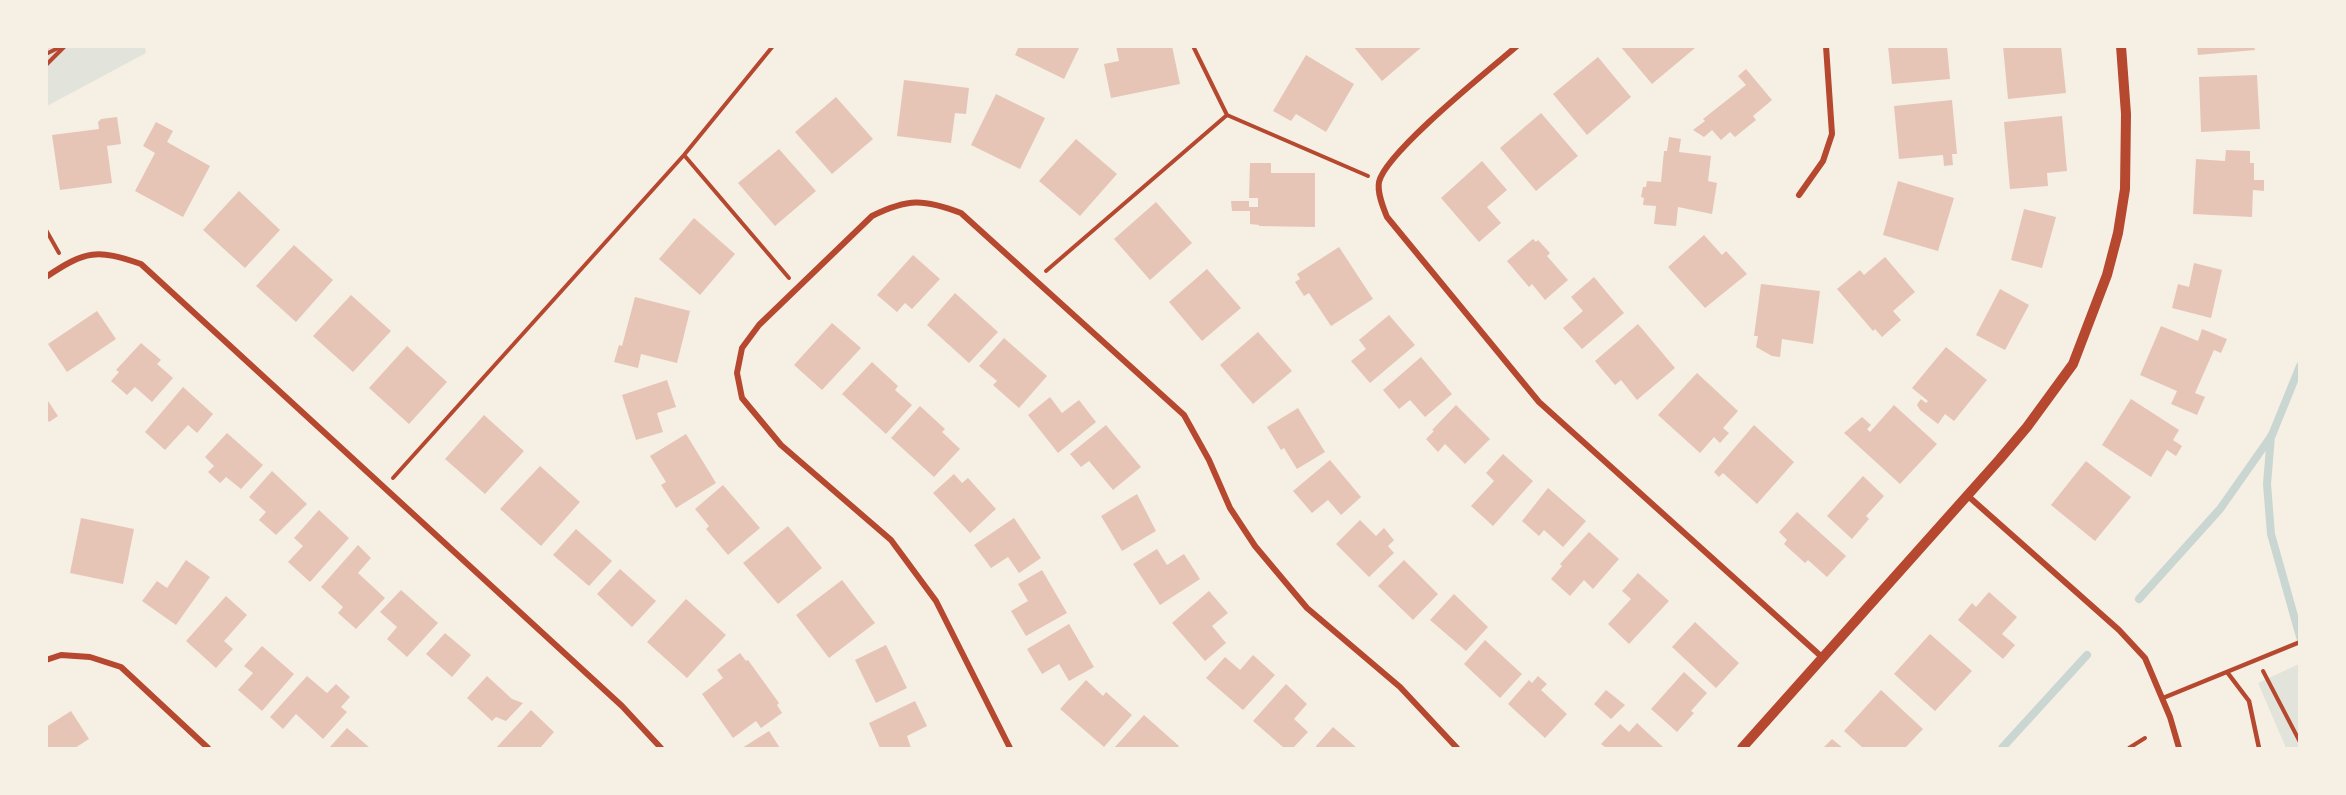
<!DOCTYPE html>
<style>
body{margin:0}
#map{position:relative;width:2346px;height:795px;overflow:hidden;background:#f6efe4;font-family:Figtree,sans-serif}
canvas{display:block}
.frame{position:absolute;inset:0;border:48px solid #f6efe4;pointer-events:none}
</style>
<div id="map">
<canvas width="2346" height="795"></canvas>
<div class="frame"></div>
</div>
<script>
const context = document.querySelector('canvas').getContext('2d');
context.lineJoin = 'round';
function fill(path, color) { context.fillStyle = color; context.fill(path, 'evenodd'); }
function strokePath(path, color, width, dash) { context.strokeStyle = color; context.lineWidth = width; context.lineCap = dash ? 'butt' : 'round'; context.setLineDash(dash || []); context.stroke(path); }
fill(new Path2D(`
 M47 47H145L146 53 47 106Z
 M2299 664V748H2286L2258 683Z`), '#e2e4dc');
strokePath(new Path2D(`
 M2271 436 2267 484 2271 534 2300 637
 M2139 599 2220 509 2272 435 2300 366
 M2002 748 2087 655`), '#c9d6d2', 8);
fill(new Path2D(`
 M1019 46H1080L1064 79 1015 55Z
 M1116 46H1172L1180 84 1111 98 1104 64 1119 61Z
 M1353 46H1423L1382 81Z
 M1620 46H1693L1695 48 1652 84Z
 M1888 46H1947L1950 79 1892 84Z
 M2003 46H2061L2066 93 2008 99Z
 M2197 46H2254L2255 50 2198 55Z
 M1306 55 1354 84 1326 132 1296 114 1291 121 1273 111Z
 M1598 57 1631 97 1587 135 1553 94Z
 M1746 69 1772 100 1753 116 1756 120 1735 137 1730 132 1721 140 1712 130 1704 137 1693 130 1705 121 1703 119 1746 85 1738 76Z
 M2257 75 2260 129 2201 132 2199 77Z
 M904 80 969 88 966 114 955 113 951 143 897 136Z
 M996 94 1045 118 1020 169 971 145Z
 M836 97 873 139 832 174 795 132Z
 M1952 100 1957 154H1952L1953 165 1944 166 1943 155 1899 159 1894 106Z
 M1541 113 1578 156 1536 191 1500 148Z
 M2062 116 2067 171 2047 173 2048 186 2010 189 2004 122Z
 M117 117 121 144 107 146 112 183 60 190 52 135 99 129 98 122 101 119Z
 M156 122 173 131 167 142 210 166 183 217 135 191 155 153 143 146Z
 M1669 137 1681 139 1679 152 1711 156 1708 181 1717 183 1712 214 1678 207 1676 226 1654 224 1656 206 1643 205 1644 198 1641 197 1643 187H1646L1647 181 1661 182 1664 151H1667Z
 M1076 139 1117 174 1080 216 1039 181Z
 M779 149 816 191 775 226 738 183Z
 M2226 150 2250 151V163H2254V180H2264V191L2253 190 2252 217 2193 214 2196 159 2225 161Z
 M1482 161 1507 190 1487 207 1501 223 1479 242 1441 198Z
 M1250 163H1271V173H1315V227L1259 226V225L1250 224V211H1232L1231 201H1249V207H1258V198H1249Z
 M1898 181 1954 198 1938 251 1883 235Z
 M239 191 280 230 245 268 203 230Z
 M1156 202 1192 243 1150 280 1114 239Z
 M2024 209 2056 217 2042 268 2011 260Z
 M694 218 735 254 700 295 659 259Z
 M1704 235 1722 255 1726 251 1747 274 1705 308 1668 267Z
 M1533 239 1536 242 1538 240 1550 253 1547 256 1568 280 1545 300 1532 284 1529 287 1507 261Z
 M294 245 333 280 296 322 256 286Z
 M1339 247 1373 299 1331 326 1309 293 1304 296 1295 282 1300 279 1297 274Z
 M913 255 940 279 912 309 905 303 897 312 877 295Z
 M1885 257 1915 292 1893 311 1901 320 1882 337 1875 329 1873 331 1837 289 1860 270 1864 275Z
 M2194 263 2222 270 2211 318 2172 308 2178 284 2189 287Z
 M1207 269 1241 308 1202 341 1169 302Z
 M1594 277 1624 313 1582 349 1563 328 1583 311 1571 297Z
 M1761 284 1820 291 1813 344 1782 339 1780 357 1772 356 1756 347 1758 336H1754Z
 M2000 289 2029 305 2005 350 1976 335Z
 M955 293 998 332 969 363 927 325Z
 M351 295 391 331 353 372 313 336Z
 M635 297 690 311 677 363 641 354 638 368 614 362 619 345 622 346Z
 M97 311 116 339 67 372 48 344Z
 M1389 315 1415 345 1370 383 1351 361 1366 349 1359 340Z
 M832 323 861 348 822 390 794 365Z
 M1638 324 1675 368 1637 400 1621 380 1615 385 1595 361Z
 M2161 326 2198 341 2202 329 2227 339 2221 353 2214 350 2195 393 2205 397 2197 415 2171 404 2177 391 2140 375Z
 M1258 332 1292 371 1253 404 1220 365Z
 M1004 338 1047 376 1019 408 993 385 997 381 979 366Z
 M141 343 161 360 157 364 173 378 152 402 135 387 127 395 111 381 119 372 116 370Z
 M407 346 447 382 409 424 369 388Z
 M1946 347 1987 380 1954 421 1945 414 1938 424 1920 410 1917 405 1918 403 1921 399 1926 403 1928 401 1912 388Z
 M1421 357 1452 394 1425 417 1410 400 1399 409 1383 390Z
 M872 362 898 386 895 390 912 405 886 434 842 394Z
 M1697 373 1738 411 1723 428 1729 433 1720 443 1714 437 1700 453 1658 415Z
 M667 380 676 407 657 413 663 432 636 440 622 395Z
 M183 387 213 414 197 433 188 425 165 450 145 432Z
 M1050 397 1062 413 1079 400 1096 422 1058 453 1028 415Z
 M46 398 58 416 49 422 46 418Z
 M2131 399 2179 430 2173 440 2182 446 2176 456 2167 450 2151 477 2102 445Z
 M1456 405 1490 439 1465 464 1445 444 1438 452 1426 439 1434 431 1432 430Z
 M1894 405 1937 444 1900 484 1844 433 1862 417 1871 425 1867 429 1870 432Z
 M920 406 945 429 942 432 960 449 934 477 891 438Z
 M1298 408 1325 452 1297 469 1284 448 1281 450 1267 427Z
 M484 415 524 451 485 494 445 459Z
 M1106 425 1141 467 1113 490 1089 461 1081 467 1070 454Z
 M1754 425 1794 462 1757 504 1723 473 1719 477 1714 472Z
 M227 433 263 465 241 489 226 477 220 483 208 472 214 466 205 457Z
 M686 434 716 483 676 508 661 485 666 482 650 456Z
 M1503 454 1533 481 1493 526 1471 506 1494 481 1486 473Z
 M1330 460 1361 497 1341 515 1328 500 1312 513 1293 491Z
 M2086 461 2131 497 2095 541 2051 505Z
 M540 466 580 502 541 546 500 509Z
 M272 471 307 504 276 535 259 520 266 512 249 497Z
 M954 474 962 483 968 478 996 509 970 533 933 493Z
 M1863 476 1884 496 1866 516 1869 519 1852 539 1827 516Z
 M723 485 760 528 728 555 706 529 709 526 695 509Z
 M1548 488 1586 521 1563 547 1544 530 1539 536 1522 521Z
 M1137 494 1156 531 1122 551 1101 516Z
 M319 510 349 538 310 582 288 562 303 546 294 538Z
 M1797 512 1846 556 1827 577 1808 560 1805 563 1784 544 1787 540 1779 532Z
 M81 518 134 529 123 584 70 573Z
 M1014 518 1041 558 1019 573 1008 557 991 568 974 545Z
 M1360 520 1376 536 1384 528 1394 540 1388 546 1394 553 1369 577 1336 544Z
 M788 526 822 568 778 604 743 563Z
 M576 529 612 561 589 586 553 555Z
 M1589 532 1619 559 1593 589 1584 580 1570 596 1551 579 1562 566 1560 564Z
 M358 545 371 558 358 573 385 598 356 629 338 613 343 607 321 587Z
 M1157 549 1167 565 1184 554 1200 579 1160 605 1133 564Z
 M186 560 210 577 176 625 142 601 157 581 167 588Z
 M1404 560 1438 594 1413 620 1378 586Z
 M620 569 656 601 632 627 597 594Z
 M1042 570 1067 613 1026 636 1011 611 1028 601 1018 584Z
 M1638 573 1669 601 1629 644 1608 624 1631 599 1622 591Z
 M842 580 875 623 829 658 796 615Z
 M401 590 438 623 407 657 387 639 397 627 380 612Z
 M1209 591 1228 613 1212 626 1226 643 1205 661 1172 623Z
 M1989 592 2017 617 2002 634 2015 645 2003 659 1958 620 1972 603 1976 607Z
 M1454 594 1488 627 1466 651 1430 620Z
 M226 596 247 615 224 641 233 649 216 668 186 641Z
 M686 599 726 635 687 678 647 642Z
 M1695 622 1739 663 1716 688 1672 647Z
 M1069 624 1094 667 1069 681 1059 664 1042 674 1027 649Z
 M445 633 471 655 452 677 426 654Z
 M1930 634 1972 671 1935 711 1894 674Z
 M1485 640 1522 674 1500 698 1464 664Z
 M886 645 907 688 876 703 855 660Z
 M262 646 294 674 262 711 238 690 253 673 244 666Z
 M740 653 746 661 748 660 779 703 777 705 782 713 761 728 756 721 733 738 702 694 723 678 717 670Z
 M1253 655 1275 675 1243 710 1206 678 1225 657 1240 670Z
 M1684 672 1707 693 1691 711 1694 713 1677 732 1651 709Z
 M307 676 327 693 336 684 350 697 341 707 347 712 323 739 296 714 283 729 270 717Z
 M487 676 512 699 523 703 506 721 496 717 492 721 467 698Z
 M1538 676 1547 684 1541 690 1567 714 1545 738 1508 704 1529 680 1532 683Z
 M1086 680 1103 696 1106 692 1132 715 1104 747 1060 709Z
 M1286 684 1307 704 1294 719 1308 732 1293 748H1284L1253 721Z
 M1606 690 1625 705 1611 719 1594 704Z
 M1881 690 1923 729 1905 748H1863L1844 731Z
 M915 701 927 726 907 736 911 748H880L869 723Z
 M531 710 554 732 540 748H496Z
 M71 711 89 739 75 748H46V727Z
 M1144 715 1179 746 1177 748H1114Z
 M1637 723 1663 747 1662 748H1606L1601 744 1620 724 1629 732Z
 M1333 727 1357 748H1316V746Z
 M347 728 370 748H329Z
 M769 731 780 748H742Z
 M1832 739 1843 748H1823Z`), '#e6c5b7');
strokePath(new Path2D(`
 M1193 46 1227 115
 M46 54 62 46
 M46 65 65 46
 M684 155 789 278
 M46 230 59 253
 M1046 271 1227 115 1368 176
 M393 478 684 155 773 46
 M2263 671 2300 742
 M2129 748 2145 738`), '#b5482f', 4);
strokePath(new Path2D(`
 M2227 672 2249 701 2259 748
 M2163 698 2300 642`), '#b5482f', 4.5);
strokePath(new Path2D(`
 M1517 46C1490 69 1385 153 1379 182 1377 193 1383 207 1387 217L1539 402 1823 658
 M1799 195 1823 161 1832 134 1826 46
 M46 277C86 250 97 249 141 264L622 706 661 748
 M1968 496 2119 630 2145 658 2170 717 2179 748
 M46 660 61 655 90 657 121 667 208 748
 M1010 748 936 601 891 540 781 445 742 398 737 373 742 348 759 325 872 216C908 198 924 199 961 213L1184 415 1209 460 1230 508 1255 546 1307 608 1400 687 1457 748`), '#b5482f', 6);
strokePath(new Path2D(`
 M1742 748 1999 460 2027 427 2073 364 2107 275 2118 233 2125 189 2126 114 2121 46`), '#b5482f', 10);
</script>
